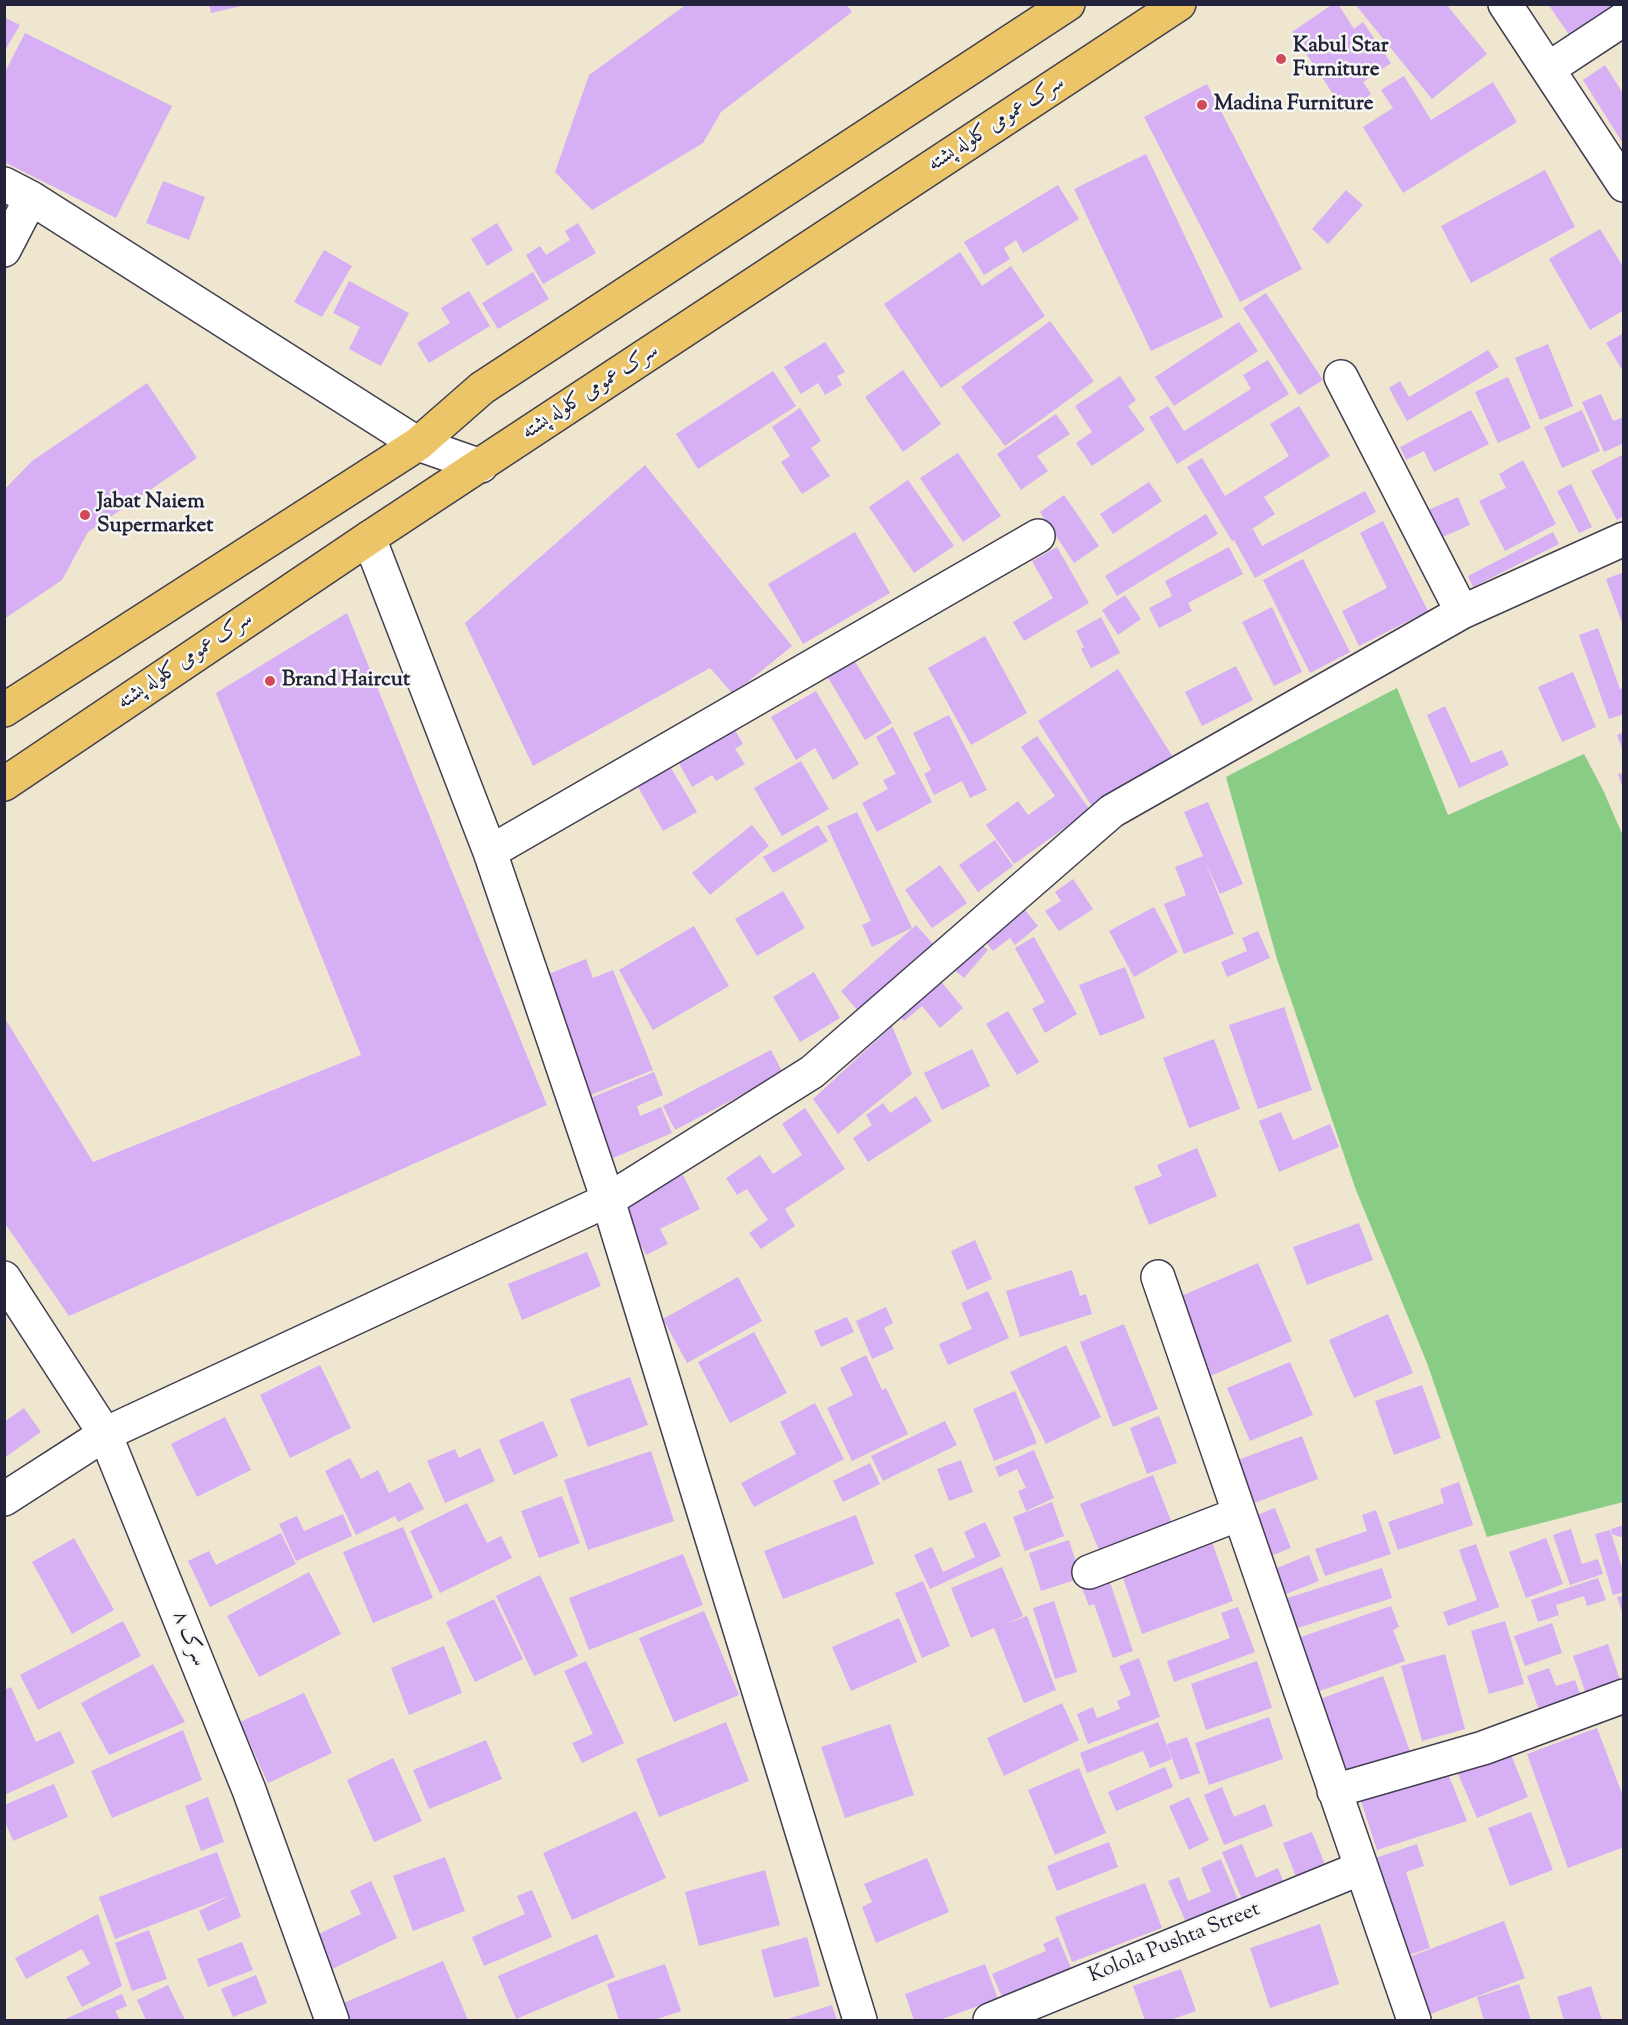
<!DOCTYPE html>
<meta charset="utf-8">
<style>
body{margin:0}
#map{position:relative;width:1628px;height:2025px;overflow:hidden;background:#eee6ce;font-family:"Sorts Mill Goudy",serif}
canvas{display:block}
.frame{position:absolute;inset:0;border:6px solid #22223b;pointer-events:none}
</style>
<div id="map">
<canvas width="1628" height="2025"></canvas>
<div class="frame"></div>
</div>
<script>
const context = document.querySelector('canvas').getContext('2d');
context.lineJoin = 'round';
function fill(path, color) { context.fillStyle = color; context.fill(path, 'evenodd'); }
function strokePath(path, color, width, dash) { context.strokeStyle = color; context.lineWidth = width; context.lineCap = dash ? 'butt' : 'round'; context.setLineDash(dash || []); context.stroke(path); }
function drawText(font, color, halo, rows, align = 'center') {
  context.font = font + ' "Sorts Mill Goudy",Amiri,serif'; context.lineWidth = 5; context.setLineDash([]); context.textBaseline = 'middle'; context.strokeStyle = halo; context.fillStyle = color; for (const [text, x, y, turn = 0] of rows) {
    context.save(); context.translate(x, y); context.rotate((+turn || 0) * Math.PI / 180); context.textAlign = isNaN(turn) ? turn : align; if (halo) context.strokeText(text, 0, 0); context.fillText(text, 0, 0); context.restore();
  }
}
fill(new Path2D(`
 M1397 688 1448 815 1584 754 1603 790 1623 836V1502L1487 1537 1427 1363 1356 1190 1277 959 1226 777Z`), '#88cc86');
fill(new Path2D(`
 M209 4H245L246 5 211 13Z
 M687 4H846L852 12 721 112 703 143 592 210 555 172 589 75Z
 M1333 4H1338L1354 29 1363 22 1391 63 1363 82 1371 94 1345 112 1292 32Z
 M1355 4H1446L1487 54 1432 99Z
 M1548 4H1611L1613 6 1570 36Z
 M4 17 20 25 4 52Z
 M25 33 172 106 116 218 4 162V74Z
 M1605 65 1624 95V145L1583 80Z
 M1404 76 1431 120 1493 82 1517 122 1403 193 1363 127 1393 108 1381 90Z
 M1207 84 1302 269 1240 302 1144 117Z
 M1146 154 1223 317 1151 351 1074 189Z
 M1545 170 1575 227 1471 283 1441 226Z
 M163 181 205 197 189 240 146 223Z
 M1058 185 1079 219 1023 253 1016 240 1004 248 1010 259 984 275 964 242Z
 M1346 190 1363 205 1328 244 1312 229Z
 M497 223 513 250 487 266 471 239Z
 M578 223 596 253 543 284 526 255 540 246 546 255 570 240 565 231Z
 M1600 229 1624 268V310L1590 330 1549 259Z
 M324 250 352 266 322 317 294 302Z
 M960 252 982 286 1011 266 1045 316 941 388 884 304Z
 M533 272 549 299 498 329 482 303Z
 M349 281 409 313 381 366 349 349 360 327 333 313Z
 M469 291 490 326 429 363 417 343 450 323 441 308Z
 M1266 293 1323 380 1299 395 1243 308Z
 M1050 321 1094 381 1005 446 961 387Z
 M1239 322 1258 351 1174 406 1155 377Z
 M1624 333V373L1606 343Z
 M825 342 845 372 837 376 842 385 825 395 818 383 801 394 784 367Z
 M1548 344 1573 406 1540 420 1515 358Z
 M1488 350 1499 367 1407 421 1389 388 1400 381 1409 397Z
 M1268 360 1289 394 1177 464 1149 417 1168 406 1184 431 1251 389 1243 375Z
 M903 370 941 424 903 452 865 397Z
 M773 371 796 406 698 469 676 434Z
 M1120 376 1136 400 1128 406 1145 430 1092 466 1076 443 1092 432 1075 406Z
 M1508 377 1531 428 1498 443 1475 392Z
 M147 383 197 458 88 532 62 580 4 619V490L32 461Z
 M1601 394 1613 421 1624 417V443L1604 452 1582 402Z
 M1299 406 1330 456 1264 497 1275 514 1241 536 1253 529 1262 546 1365 491 1376 512 1255 578 1234 540 1232 541 1187 467 1202 458 1225 496 1289 456 1270 424Z
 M800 408 821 441 811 448 830 476 802 494 781 462 790 456 772 427Z
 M1471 410 1489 444 1434 472 1424 451 1406 460 1400 447Z
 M1582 410 1600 451 1562 468 1544 427Z
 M1056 414 1070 434 1037 456 1048 471 1021 490 997 454Z
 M958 453 1001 516 963 542 920 478Z
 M1624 454V516L1617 520 1591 471Z
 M1523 460 1556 524 1505 551 1479 501 1506 488 1499 474Z
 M645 465 792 646 733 694 710 668 533 766 465 623Z
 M908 480 954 546 914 573 869 507Z
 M1149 482 1162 501 1113 534 1100 514Z
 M1571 484 1592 527 1579 533 1557 491Z
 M1064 495 1099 546 1074 563 1040 512Z
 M1458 497 1470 525 1438 539 1426 511Z
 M1206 514 1218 534 1117 596 1105 576Z
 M1383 521 1428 611 1359 646 1342 611 1387 588 1360 533Z
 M855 532 890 593 803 644 768 584Z
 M1553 532 1559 544 1473 587 1468 576Z
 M1057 547 1089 603 1024 641 1013 622 1053 598 1032 561Z
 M1229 547 1243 574 1188 603 1192 611 1159 628 1149 608 1172 596 1165 581Z
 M1303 559 1350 652 1310 673 1263 580Z
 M1624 572V625H1623L1606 579Z
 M1125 595 1141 619 1118 635 1102 610Z
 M1272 607 1302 672 1274 686 1242 622Z
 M347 613 547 1105 69 1316 4 1222V1017L93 1162 361 1055 216 693Z
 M1101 617 1120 653 1091 668 1081 649 1084 647 1076 631Z
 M1598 628 1620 689 1624 688V714L1609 719 1579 635Z
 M985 636 1027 713 971 745 928 668Z
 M854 660 892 723 865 740 827 676Z
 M1236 666 1253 700 1202 726 1185 692Z
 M1118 669 1174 759 1094 810 1038 721Z
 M1573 672 1596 727 1562 742 1538 687Z
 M816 691 859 764 833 780 815 748 796 760 771 717Z
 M1445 706 1471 763 1502 750 1509 765 1459 788 1427 715Z
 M949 715 987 790 970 798 962 781 934 795 924 774 931 770 913 733Z
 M731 723 743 744 735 749 745 764 716 781 712 775 692 787 675 756Z
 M893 727 932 802 877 832 862 803 888 789 883 780 896 774 876 737Z
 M1624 732V751H1623L1617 735Z
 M1037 736 1090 810 1014 864 986 825 1018 801 1028 815 1055 796 1021 747Z
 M801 761 829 809 782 836 754 788Z
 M668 763 697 812 663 831 635 782Z
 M1624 773V789H1623L1618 774Z
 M1208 802 1243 884 1220 894 1205 861 1234 934 1184 954 1164 904 1186 895 1175 867 1203 856 1184 812Z
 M857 812 912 928 872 947 862 925 871 921 827 826Z
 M752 825 769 846 710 895 692 873Z
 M818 825 828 841 773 873 763 857Z
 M995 840 1013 866 978 892 959 865Z
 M940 865 967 903 932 928 905 890Z
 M1073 879 1093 909 1059 931 1045 911 1061 901 1055 892Z
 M783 891 805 928 757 956 735 919Z
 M1017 900 1038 926 1015 945 1010 938 993 951 977 931Z
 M1154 907 1178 952 1134 977 1109 931Z
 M916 925 935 946 859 1012 841 991Z
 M694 926 729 986 653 1030 619 970Z
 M1258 931 1270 958 1227 977 1221 962 1247 951 1242 938Z
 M970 935 988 950 964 978 946 963Z
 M1034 937 1077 1014 1045 1033 1032 1009 1045 1002 1015 948Z
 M586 959 593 978 613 970 653 1070 588 1096 541 977Z
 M1125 967 1145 1018 1100 1036 1079 985Z
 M814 972 840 1018 800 1042 773 997Z
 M934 973 963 1008 940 1028 922 1006 904 1021 893 1007Z
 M1284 1007 1312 1090 1258 1109 1229 1025Z
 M1008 1011 1039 1062 1017 1075 986 1024Z
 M892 1026 912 1074 838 1134 813 1099Z
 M1214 1039 1240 1109 1189 1128 1163 1058Z
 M972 1049 990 1086 942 1110 924 1073Z
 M771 1050 783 1073 675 1130 663 1106Z
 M654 1072 663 1095 637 1106 640 1116 661 1107 672 1133 613 1158 588 1099Z
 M916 1096 932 1121 868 1162 853 1138 872 1125 866 1115 883 1103 890 1113Z
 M805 1108 845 1169 785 1209 795 1226 761 1249 749 1233 768 1220 747 1189 737 1195 726 1178 760 1155 773 1174 802 1155 782 1124Z
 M1281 1112 1293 1140 1330 1124 1339 1147 1279 1172 1259 1121Z
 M1197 1148 1217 1196 1149 1225 1134 1187 1162 1176 1157 1165Z
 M683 1175 700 1209 660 1229 668 1244 646 1255 621 1207Z
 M1359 1223 1373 1260 1307 1285 1293 1247Z
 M975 1240 992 1279 967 1290 951 1251Z
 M587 1252 601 1286 522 1320 508 1284Z
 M1258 1263 1292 1341 1208 1377 1174 1299Z
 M1072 1270 1080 1296 1086 1294 1092 1314 1020 1337 1006 1291Z
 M738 1277 762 1321 687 1363 663 1319Z
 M988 1291 1009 1338 948 1365 939 1344 972 1329 961 1303Z
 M886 1307 893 1323 884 1328 894 1349 872 1359 856 1321Z
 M1388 1314 1413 1373 1354 1398 1329 1340Z
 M847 1317 854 1332 821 1347 814 1331Z
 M1124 1324 1158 1409 1113 1427 1080 1342Z
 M754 1332 787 1393 730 1423 698 1362Z
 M1066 1345 1101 1417 1046 1444 1010 1372Z
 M866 1355 882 1390 886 1388 908 1434 852 1461 827 1408 853 1395 840 1368Z
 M1290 1362 1313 1415 1250 1441 1227 1388Z
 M320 1365 351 1428 290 1458 260 1395Z
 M630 1377 648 1425 588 1447 570 1399Z
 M1422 1385 1441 1438 1394 1455 1375 1401Z
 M1015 1391 1037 1443 994 1461 973 1409Z
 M815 1403 844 1459 754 1507 741 1483 796 1454 780 1422Z
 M24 1408 41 1432 4 1458V1422Z
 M1159 1416 1177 1463 1147 1474 1130 1428Z
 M225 1417 251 1470 197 1497 171 1444Z
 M543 1421 558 1456 514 1475 499 1440Z
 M945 1421 957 1445 883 1481 871 1456Z
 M1302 1436 1318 1479 1246 1506 1230 1463Z
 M480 1448 495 1481 445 1503 427 1461 455 1449 459 1458Z
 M1034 1450 1054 1498 1026 1511 1018 1491 1026 1488 1017 1469 999 1477 995 1467Z
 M651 1451 674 1521 588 1550 564 1480Z
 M350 1458 361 1479 378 1470 389 1493 410 1482 424 1509 398 1522 395 1516 356 1535 325 1471Z
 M961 1460 973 1492 949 1501 937 1469Z
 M870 1463 880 1484 843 1502 833 1481Z
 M1153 1475 1175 1531 1103 1560 1080 1504Z
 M1459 1482 1473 1525 1398 1550 1388 1522 1444 1503 1440 1489Z
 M562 1496 580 1543 539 1558 521 1511Z
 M1052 1502 1064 1536 1025 1551 1013 1517Z
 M467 1503 487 1543 501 1536 512 1558 440 1593 410 1531Z
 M1275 1508 1291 1548 1260 1560 1244 1520Z
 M1376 1510 1391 1554 1325 1576 1315 1549 1367 1531 1362 1515Z
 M343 1514 352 1536 296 1561 279 1524 297 1516 304 1531Z
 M856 1515 874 1564 783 1599 764 1551Z
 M985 1522 1001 1556 930 1589 914 1555 932 1547 943 1572 975 1557 964 1532Z
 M1624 1525V1538L1612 1534 1611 1529Z
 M403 1527 433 1598 373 1623 343 1552Z
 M1571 1529 1582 1564 1598 1559 1603 1574 1570 1585 1553 1535Z
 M1610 1530 1624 1574V1592L1613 1595 1595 1534Z
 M281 1533 296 1564 210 1607 188 1561 209 1551 216 1565Z
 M74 1538 114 1610 72 1634 32 1562Z
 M1546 1538 1563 1584 1526 1598 1509 1552Z
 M1069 1540 1081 1578 1041 1591 1029 1553Z
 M1212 1542 1233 1601 1142 1634 1122 1575Z
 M1476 1544 1499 1607 1448 1626 1443 1612 1477 1600 1459 1550Z
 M683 1554 703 1605 589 1650 569 1598Z
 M1309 1555 1319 1581 1276 1598 1267 1572Z
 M1002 1567 1023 1616 1006 1624 1027 1616 1056 1690 1024 1703 994 1628 971 1638 951 1588Z
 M1382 1568 1392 1598 1285 1632 1275 1602Z
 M309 1572 341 1634 259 1677 227 1616Z
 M540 1575 578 1656 534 1676 496 1596Z
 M1598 1578 1606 1600 1587 1606 1584 1596 1556 1605 1559 1615 1538 1622 1531 1600Z
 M1109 1579 1133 1651 1113 1658 1094 1604 1089 1606 1082 1588Z
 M923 1581 950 1646 922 1658 895 1593Z
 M1624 1595V1615H1623L1617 1597Z
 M494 1599 523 1659 475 1682 446 1622Z
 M1054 1601 1077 1672 1055 1679 1033 1608Z
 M1391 1606 1399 1627 1393 1630 1405 1661 1314 1693 1295 1639Z
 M1238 1607 1255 1652 1174 1682 1167 1661 1230 1638 1221 1613Z
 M704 1611 739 1695 674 1722 639 1638Z
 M899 1618 917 1662 851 1691 832 1647Z
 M123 1621 141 1656 38 1710 20 1675Z
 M1505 1621 1524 1684 1489 1694 1471 1631Z
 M1552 1623 1562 1653 1525 1666 1514 1636Z
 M1608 1644 1622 1686 1587 1697 1573 1656Z
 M444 1646 462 1693 409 1715 391 1668Z
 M1445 1654 1465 1729 1422 1741 1401 1666Z
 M1139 1658 1160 1717 1088 1744 1077 1714 1093 1707 1097 1718 1120 1709 1117 1701 1131 1695 1119 1666Z
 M586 1661 624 1743 582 1763 572 1743 593 1734 564 1671Z
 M1257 1661 1272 1708 1206 1730 1191 1684Z
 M153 1664 185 1722 109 1755 81 1703Z
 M1549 1668 1556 1686 1575 1680 1582 1699 1540 1713 1527 1676Z
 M1383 1676 1411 1754 1348 1776 1320 1699Z
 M11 1687 36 1742 60 1731 75 1763 4 1795V1690Z
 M304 1693 332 1753 268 1783 240 1722Z
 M1062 1703 1079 1740 1004 1776 987 1738Z
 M1269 1717 1283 1759 1209 1785 1195 1743Z
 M726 1722 749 1781 659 1817 636 1759Z
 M1158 1722 1172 1759 1150 1768 1143 1751 1087 1773 1080 1753Z
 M890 1724 914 1795 845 1818 821 1747Z
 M1597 1728 1624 1799V1847L1568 1868 1527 1754Z
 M183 1730 202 1780 112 1818 91 1771Z
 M1187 1737 1200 1773 1180 1780 1167 1744Z
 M486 1740 502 1779 429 1809 413 1770Z
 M1508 1747 1528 1797 1477 1818 1456 1769Z
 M393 1758 422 1821 374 1842 347 1780Z
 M1165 1767 1173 1787 1116 1811 1108 1792Z
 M1079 1768 1106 1833 1055 1855 1028 1790Z
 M1449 1776 1467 1821 1377 1850 1361 1801Z
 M54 1784 68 1817 13 1841 4 1819V1805Z
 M1222 1787 1234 1817 1265 1804 1273 1826 1224 1845 1204 1795Z
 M208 1797 224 1842 201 1851 185 1806Z
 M1189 1797 1209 1840 1189 1850 1169 1806Z
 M636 1811 666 1878 572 1920 543 1853Z
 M1531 1812 1553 1870 1510 1886 1488 1828Z
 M1312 1832 1327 1870 1298 1882 1283 1843Z
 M1109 1842 1118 1867 1057 1891 1047 1866Z
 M1242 1844 1256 1878 1278 1868 1285 1886 1244 1904 1222 1852Z
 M1417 1844 1424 1866 1406 1872 1430 1948 1397 1959 1366 1861Z
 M217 1852 241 1917 208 1931 199 1911 229 1896 115 1939 99 1897Z
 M445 1857 465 1911 413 1931 393 1876Z
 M927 1858 949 1912 876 1943 862 1907 872 1902 864 1884Z
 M1221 1859 1240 1905 1188 1927 1168 1881 1179 1877 1188 1901 1211 1892 1201 1868Z
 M765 1870 780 1925 699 1946 685 1892Z
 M371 1881 397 1938 326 1972 310 1938 361 1914 350 1891Z
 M1145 1883 1162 1928 1072 1962 1055 1917Z
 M532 1890 552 1937 484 1966 472 1937 525 1914 517 1896Z
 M98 1914 122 1986 82 2007 66 1977 90 1964 82 1949 26 1979 15 1958Z
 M1504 1921 1525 1978 1425 2016 1404 1959Z
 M1320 1924 1339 1984 1270 2008 1250 1948Z
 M149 1930 167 1979 132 1991 115 1943Z
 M597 1934 615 1977 516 2019 498 1976Z
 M807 1937 820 1986 774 1998 761 1950Z
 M1058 1937 1071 1968 1002 1997 992 1974 1046 1951 1043 1944Z
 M242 1942 253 1970 208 1987 197 1959Z
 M443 1961 468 2020H348L341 2004Z
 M665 1964 681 2011 654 2020H619L607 1984Z
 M985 1964 998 1999 939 2020H914L905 1994Z
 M1181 1969 1196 2011 1170 2020H1145L1133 1986Z
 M256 1975 267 2003 233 2017 221 1989Z
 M1519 1984 1531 2020H1484L1477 1997Z
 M168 1985 185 2020H146L137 2000Z
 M1591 1986 1602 2020H1564L1557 1997Z
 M122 1994 127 2006 115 2011 120 2020H63Z
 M832 2005 837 2020H785Z`), '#d7aff5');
const minor = new Path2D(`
 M1505 4 1624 185
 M1548 69 1624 19
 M4 184 31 198 418 444 481 466
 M4 250 31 198
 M1341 377 1462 612
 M369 538 490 852 608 1200 860 2020
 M490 852 1038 536
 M1158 1277 1414 2020
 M4 1278 105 1434 249 1790 332 2020
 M4 1499 105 1434 608 1200 812 1072 1112 811 1462 612 1624 539
 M1089 1572 1239 1514
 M1334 1791 1483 1748 1624 1696
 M990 2020 1361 1868`);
const major = new Path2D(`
 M4 710 418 444 482 388 1068 4
 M4 784 369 538 1179 4`);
strokePath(minor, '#413f51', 36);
strokePath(major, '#413f51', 36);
strokePath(minor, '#fff', 33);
strokePath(major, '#edc569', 33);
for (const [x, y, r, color] of [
 [1281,59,6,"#d1495b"],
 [1202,105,6,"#d1495b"],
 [85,515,6,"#d1495b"],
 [270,681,6,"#d1495b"]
]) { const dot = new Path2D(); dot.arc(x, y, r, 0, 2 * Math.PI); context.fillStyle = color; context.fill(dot); strokePath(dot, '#f6f6f2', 2); }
drawText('bold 21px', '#22223b', '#f6f6f2', [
 ["Kabul Star",1293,47],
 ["Furniture",1293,71],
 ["Madina Furniture",1214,105],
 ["Jabat Naiem",97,503],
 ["Supermarket",97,527],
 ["Brand Haircut",282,681]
], 'left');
drawText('21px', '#22223b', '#f6f6f2', [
 ["سرک عمومی کلوله پشته",997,125,-33],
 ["سرک عمومی کلوله پشته",591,393,-33],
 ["سرک عمومی کلوله پشته",186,662,-34],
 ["سرک ۸",188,1639,68],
 ["Kolola Pushta Street",1175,1944,-22]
]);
</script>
